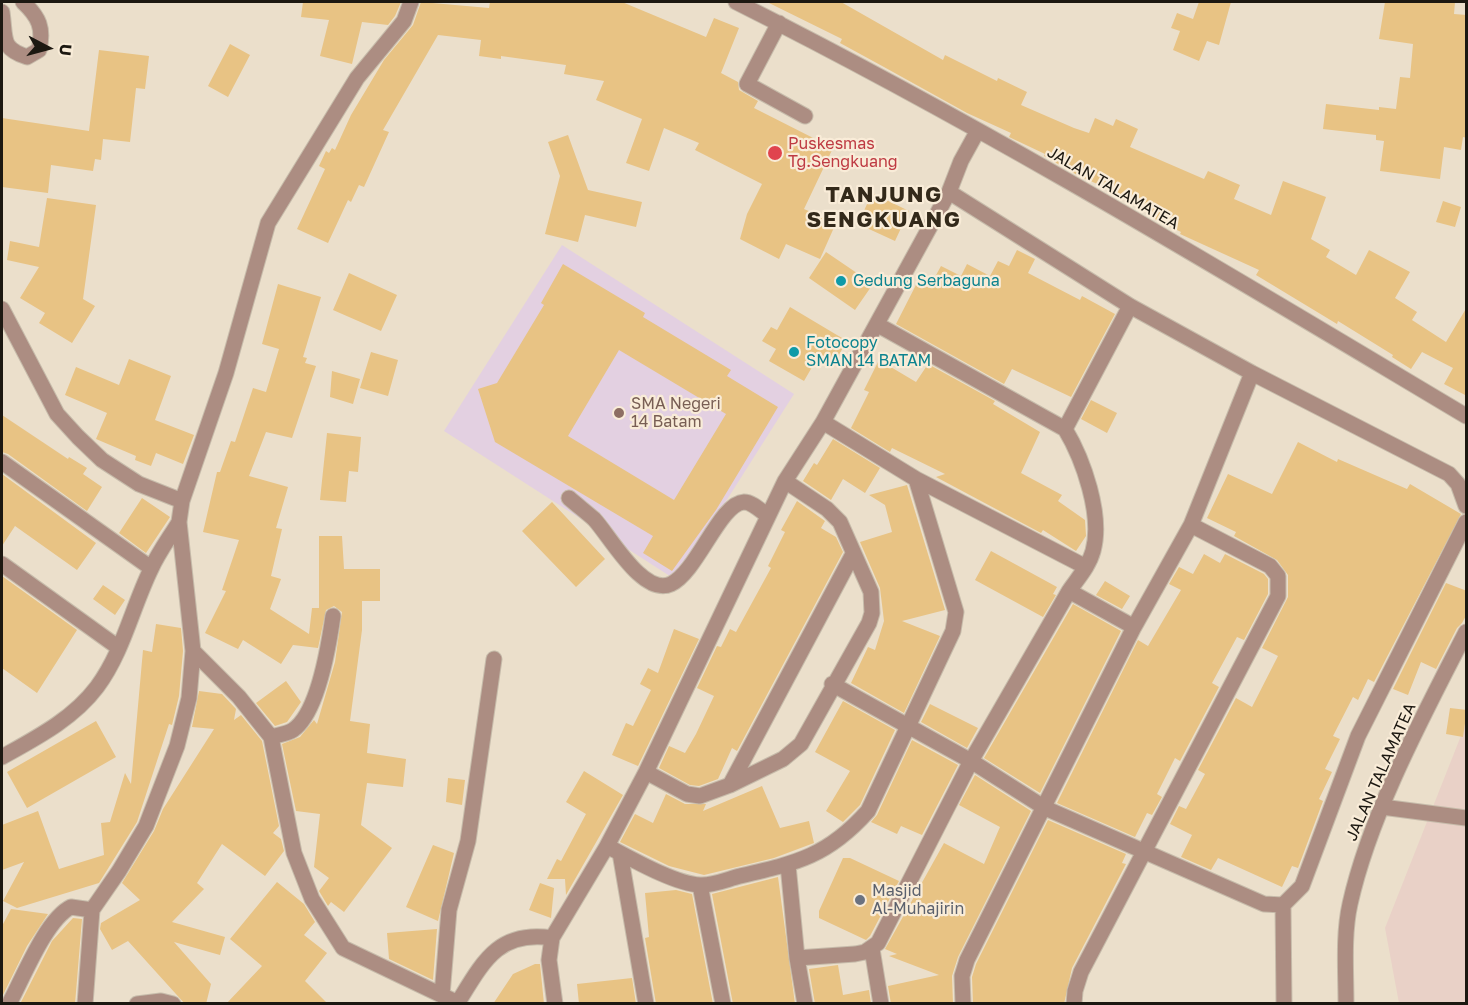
<!DOCTYPE html>
<style>
body{margin:0}
#map{position:relative;width:1468px;height:1005px;overflow:hidden;background:#ebdfcb;font-family:"Golos Text",sans-serif}
canvas{display:block}
.frame{position:absolute;inset:0;border:3px solid #1c1811;pointer-events:none}
.north{position:absolute;left:18px;top:18px;width:60px;height:60px;-webkit-text-stroke:4px #f9ecd8;paint-order:stroke;rotate:96deg;font-size:16px;font-weight:700;line-height:24px;text-align:center;color:#1c1811}
.north::after{content:'';display:block;margin:auto;width:21px;height:27px;background:#1c1811;clip-path:polygon(50% 0,100% 100%,50% 72%,0 100%)}
</style>
<div id="map">
<canvas width="1468" height="1005"></canvas>
<div class="frame"></div>
<div class="north">U</div>
</div>
<script>
const context = document.querySelector('canvas').getContext('2d');
context.lineJoin = 'round';
function fill(path, color) { context.fillStyle = color; context.fill(path, 'evenodd'); }
function strokePath(path, color, width, dash) { context.strokeStyle = color; context.lineWidth = width; context.lineCap = dash ? 'butt' : 'round'; context.setLineDash(dash || []); context.stroke(path); }
function drawText(font, color, halo, rows, align = 'center') {
  context.font = font + ' "Golos Text",sans-serif'; context.lineWidth = 4.5; context.setLineDash([]); context.textBaseline = 'middle'; context.strokeStyle = halo; context.fillStyle = color; for (const [text, x, y, turn = 0] of rows) {
    context.save(); context.translate(x, y); context.rotate((+turn || 0) * Math.PI / 180); context.textAlign = isNaN(turn) ? turn : align; if (halo) context.strokeText(text, 0, 0); context.fillText(text, 0, 0); context.restore();
  }
}
fill(new Path2D(`
 M1466 723V1003H1399L1385 928Z`), '#e9d1c7');
fill(new Path2D(`
 M562 245 794 394 676 580 444 431Z`), '#e3d0e1');
fill(new Path2D(`
 M303 2H401L395 16 388 25 362 22 352 64 320 56 329 20 301 17Z
 M421 2 489 8 490 2H622L706 37 714 18 739 28 721 73 738 82 739 90 758 101 754 108 833 148 804 209 836 223 820 259 786 244 779 259 740 239 747 214 762 184 695 150 699 143 664 128 649 171 626 163 642 119 596 100 604 81 564 74 566 65 501 56V59L479 56 481 40 438 35 383 130 389 132 364 187 359 185 351 202 348 200 328 243 297 229 325 169 319 166 326 151 329 153 332 148 335 150 351 115 384 60 413 25Z
 M767 2H841L943 60 945 55 997 81 998 78 1027 92 1021 105 1074 128 1089 133 1095 118 1113 126 1116 119 1138 129 1130 147 1204 179 1208 171 1240 185 1234 199 1271 215 1283 181 1326 197 1311 239 1330 250 1326 257 1356 275 1369 250 1410 272 1395 298 1417 312 1412 320 1446 342 1467 307V396L1444 384 1453 368 1422 352 1411 369 1392 357 1393 355 1338 321 1337 324 1256 275 1259 270 1180 234 1181 232 1147 215 1150 207 1079 176 1044 156 1045 154 1009 137 1011 133 967 113 884 67 840 43 842 39Z
 M1199 2H1231L1219 45 1207 41 1199 61 1173 50 1180 31 1171 28 1177 13 1193 19Z
 M1385 2H1455L1454 14 1467 15V138L1463 137 1461 150 1444 147 1440 179 1380 171 1384 141 1376 140V135L1323 129 1326 104 1379 110V107L1396 109 1400 77 1410 78 1413 44 1379 39Z
 M230 44 250 55 228 97 208 86Z
 M99 50 149 56 145 89 136 88 130 142 103 139 101 160 95 159 93 171 51 165 48 193 2 187V118L89 131Z
 M568 135 588 190 642 202 636 227 585 215 578 242 545 234 560 176 548 142Z
 M872 193 909 211 895 241 858 224Z
 M47 198 96 205 83 299 95 306 72 343 39 323 45 313 20 298 39 267 7 260 10 241 39 247Z
 M1443 201 1461 207 1455 227 1436 222Z
 M1017 250 1035 259 1028 273 1080 300 1082 296 1115 314 1071 397 1012 369 1004 384 896 324 918 281 929 288 941 266 961 276 967 264 990 276 998 261 1009 266Z
 M826 252 873 284 855 310 809 278Z
 M563 264 645 313 643 317 731 370 727 376 778 407 716 510 672 571 643 553 653 536 495 442 478 389 497 383 544 305 541 303ZM619 350 726 414 674 500 568 436Z
 M349 273 397 295 381 331 333 310Z
 M278 284 321 297 303 357 307 358 305 363 316 366 292 438 266 432 249 476 288 487 276 528 282 529 271 576 281 579 270 609 309 634 312 608H319V536H342L344 569H380V601H362V630L350 721 370 724 367 753 406 759 403 787 367 783 361 825 392 848 344 912 331 902 328 906 319 891 329 878 314 867 320 814 296 811 282 744 300 737 314 720 317 724 335 662 342 612 334 606 326 610 318 648 293 645 281 664 243 640 238 649 205 633 226 591 222 590 239 540 203 532 217 472H220L231 441 235 442 253 388 266 392 279 349 262 344Z
 M790 307 847 341 834 363 819 355 804 381 769 361 776 349 762 341 771 327 777 330Z
 M371 352 398 360 388 396 360 388Z
 M129 359 171 376 155 420 194 435 183 464 156 453 151 466 135 460 136 456 96 439 107 413 65 395 76 367 119 385Z
 M879 360 916 382 928 364 995 401 993 404 1040 432 1021 473 1062 495 1058 501 1085 520 1086 536 1076 551 1043 530 1041 533 936 477 945 474 892 448 890 452 851 428 869 392 864 390Z
 M332 371 360 379 353 404 330 397Z
 M1091 400 1117 413 1107 433 1081 419Z
 M2 415 68 459 69 457 87 468 83 474 102 487 87 511 8 454 2 452Z
 M327 433 361 437 358 472 349 471 346 502 320 500Z
 M833 439 880 468 865 493 843 479 831 500 803 481 814 463 817 465Z
 M1298 442 1337 462 1338 459 1407 489 1410 484 1461 514 1374 682 1368 679 1358 700 1353 697 1333 736 1340 739 1325 769 1332 772 1319 799 1323 801 1298 868 1292 866 1282 887 1218 858 1211 870 1181 857 1192 835 1170 824 1179 806 1186 809 1205 774 1198 770 1236 698 1252 707 1278 656 1262 648 1288 597V575L1277 560 1234 536 1236 532 1207 518 1228 474 1272 494Z
 M2 474 96 543 77 570 15 526 2 546Z
 M907 485 945 610 902 621 940 636 904 713 851 683 868 647 875 650 884 621 880 588 860 542 892 532 885 505 869 495Z
 M142 498 170 517 146 553 119 533Z
 M797 501 825 521 821 528 836 537 843 552 737 751 732 748 718 779 699 786 690 785 659 768 669 746 685 753 696 734 714 696 697 688 717 646 721 647 730 629 736 632 771 568 768 566 785 532 781 530Z
 M552 502 605 559 576 587 522 531Z
 M991 551 1057 587 1053 594 1056 595 1043 617 975 580Z
 M1204 554 1220 563 1225 554 1264 574 1268 579V594L1244 640 1237 637 1212 683 1219 687 1180 761 1175 758 1157 794 1162 797 1152 815 1147 813 1135 837 1057 803 1138 640 1148 646 1181 590 1169 584 1179 567 1193 574Z
 M2 576 77 630 37 693 2 668Z
 M1105 581 1130 596 1122 609 1096 595Z
 M1446 583 1467 591V614L1462 623 1457 628 1436 669 1421 662 1408 695 1393 689Z
 M103 585 125 600 115 615 93 599Z
 M1073 604 1121 631 1040 793 984 758Z
 M156 624 181 628 183 651 179 696 172 725 169 724 137 822 99 883 17 908 3 901 24 862 2 870V825L38 811 59 869 104 855 101 823 110 822 125 773 131 784 143 650 152 652Z
 M674 629 699 639 638 766 612 755 626 723 633 726 651 690 640 684 648 668 658 673Z
 M286 681 301 702 287 722 275 726 256 703Z
 M199 691 222 694 236 709 234 720 241 715 262 741 279 826 273 833 281 839 284 851 265 876 222 844 197 883 204 889 172 922 225 937 220 955 174 942 211 984 206 1004H185L128 941 112 950 100 929 101 923 140 900 122 883 154 831 163 809 214 729 192 727Z
 M843 701 895 730 860 805 843 822 826 811 850 771 815 752Z
 M930 704 978 728 967 748 921 722Z
 M1450 708 1467 710 1463 737 1446 734Z
 M96 721 116 757 27 808 7 772Z
 M912 740 958 765 922 835 901 826 897 834 871 822 877 815Z
 M584 771 623 795 566 895 565 879H547L557 859 561 861 586 814 566 802Z
 M975 775 1031 811 958 957 952 976 953 1004H891L888 986 939 975 889 956 897 954 885 949 944 843 984 864 1000 827 959 805Z
 M448 778 465 780 462 805 446 802Z
 M762 786 780 828 809 821 814 843 774 858 704 875 669 866 620 842 635 814 653 823 666 794 685 804H706L703 811Z
 M1048 820 1126 854 1122 863 1126 864 1072 968 1064 1004H973L972 977 976 964Z
 M433 845 454 853 438 921 406 907Z
 M843 858H850L899 881 870 936 866 940 819 918V911Z
 M778 877 795 1004H733L712 894Z
 M277 882 304 904 315 922 304 935 327 953 305 981 328 1004H226L262 966 230 939Z
 M540 883 554 888 551 918 529 910Z
 M676 890 692 894 713 1004H656L645 938 649 937 645 893Z
 M11 909 48 914 27 946 2 997V926Z
 M73 918 82 919 75 1004H20L52 941Z
 M437 929 433 980 389 959 387 933Z
 M535 964H540L544 1004H493L513 974Z
 M838 965 843 995 869 990 871 1004H815L809 969Z
 M632 978 636 1004H579L577 984Z`), '#e8c384');
const minor = new Path2D(`
 M736 2C986 127 1226 273 1466 416
 M2 12C6 39 0 48 27 57L39 50C44 28 39 17 23 2
 M779 23 747 84 805 116
 M977 132 961 161 949 192 1130 306 1252 373 1449 474 1458 484 1466 506
 M2 309 57 414 78 437 102 460 139 484 182 501
 M1065 429 1130 306
 M2 462 151 568
 M916 479 1086 567
 M569 498C577 505 586 512 594 519 610 536 643 597 671 584 697 572 720 503 744 502 752 502 761 511 768 516
 M2 564 119 648
 M1069 591 1134 627
 M193 651 239 697 271 737 294 853 312 899 343 948 458 1003
 M832 684 971 761 1045 808 1264 904 1283 905 1302 886 1358 736 1466 522
 M271 737C277 735 287 734 293 730 318 713 329 644 333 616
 M2 757C36 738 73 719 97 687 123 652 132 608 151 569 158 553 170 537 179 522
 M646 772 687 794 700 796 730 785 783 759 801 744 869 623 872 613 871 592 840 522 827 509 785 481
 M730 785 853 554
 M1382 807 1466 818
 M607 846C630 858 675 884 700 885 712 886 728 879 740 876 797 863 828 856 868 811L953 631 956 612 916 479 823 422
 M620 853 646 1004
 M788 865 797 958 805 1004
 M700 885 723 1004
 M1283 905 1284 1004
 M872 949 881 1004
 M797 958 855 954 865 952 878 943 971 761 1069 591C1078 578 1089 566 1093 551 1103 515 1083 459 1065 429L878 325
 M442 995 449 910 468 841 494 659
 M9 1004C23 978 46 919 71 907L92 910
 M85 1004 92 910 119 871 146 826 177 746 189 698 193 651 179 522 182 501 226 373 268 223 357 78 404 21 411 2
 M137 1004 161 1001 173 1004
 M457 1004C483 962 498 930 552 938
 M555 1004 549 960 552 938 607 846 646 772 785 481 823 422 949 192
 M963 1004 962 976 967 960 1134 627 1191 525 1252 373
 M1074 1004 1075 991 1081 972 1278 596V576L1270 566 1191 525
 M1346 1004C1346 971 1343 935 1350 904 1370 814 1424 714 1466 632`);
strokePath(minor, '#c6bbaa', 17);
strokePath(minor, '#ac8d82', 15);
for (const [x, y, r, color] of [
 [775,153,8,"#e0444e"],
 [841,281,6,"#0f9aa8"],
 [794,352,6,"#0f9aa8"],
 [619,413,6,"#8d6e63"],
 [860,900,6,"#6b7280"]
]) { const dot = new Path2D(); dot.arc(x, y, r, 0, 2 * Math.PI); context.fillStyle = color; context.fill(dot); strokePath(dot, '#f9ecd8', 2); }
drawText('16px', '#be3a42', '#f9ecd8', [
 ["Puskesmas",788,144],
 ["Tg.Sengkuang",788,162]
], 'left');
drawText('16px', '#1c1811', '#f9ecd8', [
 ["JALAN TALAMATEA",1113,188,30],
 ["JALAN TALAMATEA",1381,772,-66]
]);
drawText('16px', '#0d838f', '#f9ecd8', [
 ["Gedung Serbaguna",853,281],
 ["Fotocopy",806,343],
 ["SMAN 14 BATAM",806,361]
], 'left');
drawText('16px', '#785e54', '#f9ecd8', [
 ["SMA Negeri",631,404],
 ["14 Batam",631,422]
], 'left');
drawText('16px', '#5b616d', '#f9ecd8', [
 ["Masjid",872,891],
 ["Al-Muhajirin",872,909]
], 'left');
context.letterSpacing = '1.5px';
drawText('bold 22px', '#33291a', '#f9ecd8', [
 ["TANJUNG",884,195],
 ["SENGKUANG",884,220]
]);
context.letterSpacing = '0px';
</script>
